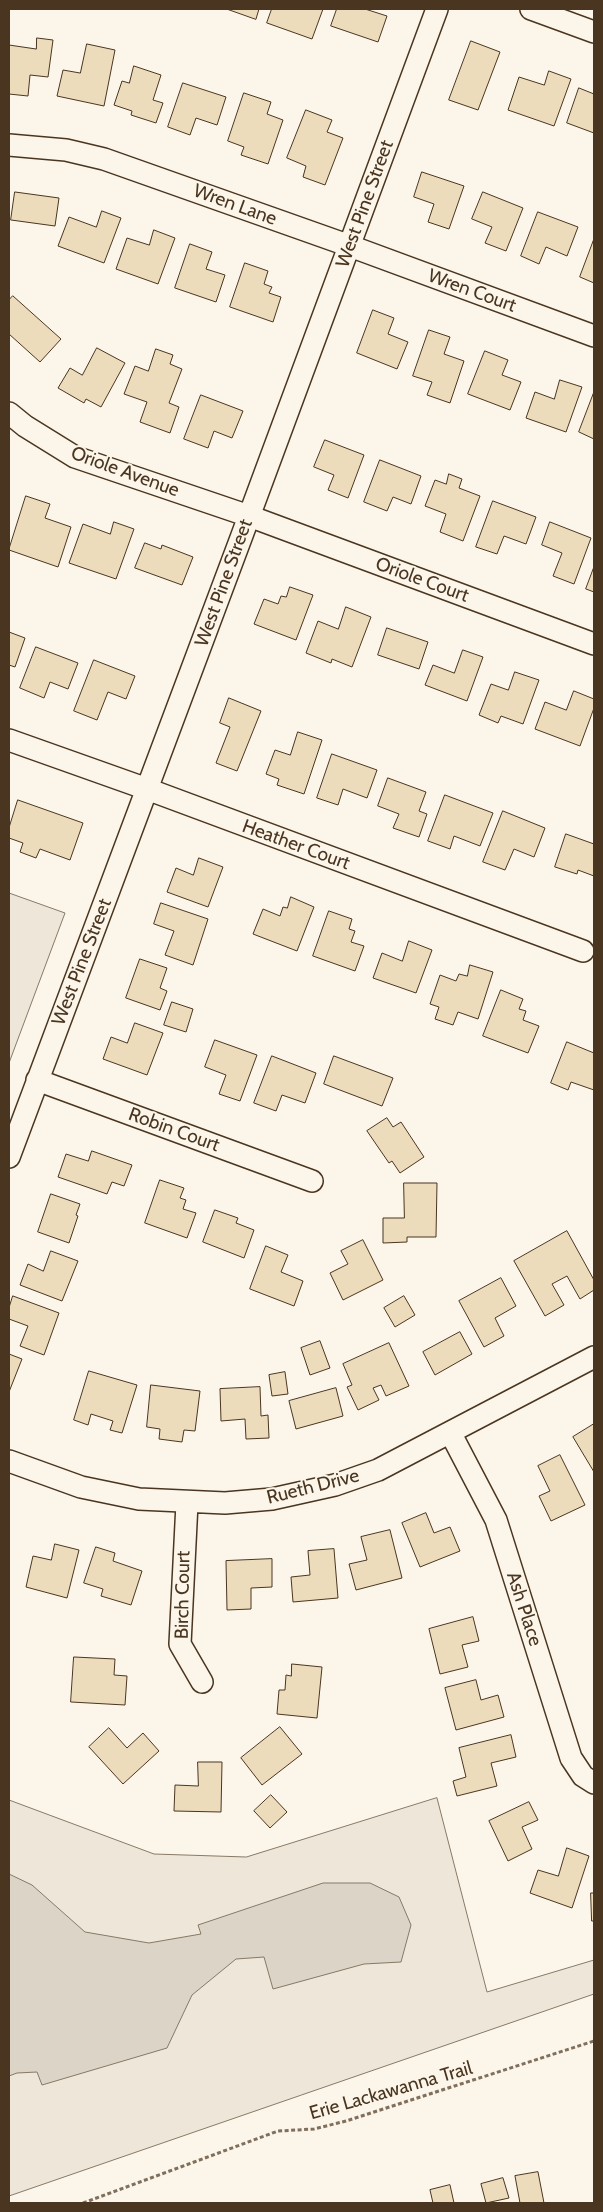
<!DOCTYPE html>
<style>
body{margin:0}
#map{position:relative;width:603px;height:2212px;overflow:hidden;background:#fbf6e9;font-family:Cabin,sans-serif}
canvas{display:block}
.frame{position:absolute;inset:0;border:10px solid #4a3520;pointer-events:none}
</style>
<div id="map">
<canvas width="603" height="2212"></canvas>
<div class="frame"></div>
</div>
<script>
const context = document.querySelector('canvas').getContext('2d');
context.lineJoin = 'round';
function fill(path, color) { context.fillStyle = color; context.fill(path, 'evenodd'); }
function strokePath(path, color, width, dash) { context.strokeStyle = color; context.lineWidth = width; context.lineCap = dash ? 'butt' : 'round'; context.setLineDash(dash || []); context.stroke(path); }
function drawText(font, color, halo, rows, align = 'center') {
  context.font = font + ' Cabin,sans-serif'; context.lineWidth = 4; context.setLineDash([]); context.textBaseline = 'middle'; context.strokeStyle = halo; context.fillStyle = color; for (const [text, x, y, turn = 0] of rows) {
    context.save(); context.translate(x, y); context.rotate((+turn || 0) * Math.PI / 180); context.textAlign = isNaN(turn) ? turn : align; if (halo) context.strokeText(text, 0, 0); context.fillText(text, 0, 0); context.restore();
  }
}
const green = new Path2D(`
 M9 893 65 913 9 1063Z
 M437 1798 487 1992 594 1960V1994L9 2196V1800L154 1854 246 1857Z`);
fill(green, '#ede6d9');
strokePath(green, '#887966', 1);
const water = new Path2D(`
 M9 1874 32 1885 85 1932 149 1943 201 1934 198 1925 323 1883H370L399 1897 411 1925 401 1962 364 1964 273 1989 264 1957 236 1959 192 1995 167 2048 42 2085 37 2072 17 2073 9 2076Z`);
fill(water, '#dcd4c6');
strokePath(water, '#887966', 1);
const building = new Path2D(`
 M227 9H259L256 19Z
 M272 9H323L312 39 267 23Z
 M337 9H365L387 16 378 42 331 26Z
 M37 38 53 40 48 77 30 75 28 96 9 94V45L36 49Z
 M471 41 500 52 478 110 449 100Z
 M87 44 115 50 104 106 57 96 63 70 80 73Z
 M134 66 161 75 153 100 163 103 156 123 131 115 132 111 114 105 122 81 129 83Z
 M549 71 571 79 554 126 508 110 519 77 544 85Z
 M183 83 226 97 217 125 196 118 190 135 168 127Z
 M579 88 594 94V133L567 123Z
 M244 93 271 102 267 114 283 120 268 164 241 155 244 147 228 141Z
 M306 110 332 120 327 132 343 138 325 185 303 177 306 166 287 158Z
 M422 172 464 186 449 229 428 222 434 204 414 197Z
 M15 192 59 198 55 226 11 220Z
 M483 192 523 208 506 251 485 243 492 227 472 219Z
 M102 211 121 218 104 263 58 246 69 217 96 227Z
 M538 212 578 227 567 256 546 247 539 264 521 256Z
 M154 230 175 238 158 284 116 269 127 238 149 245Z
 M594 239V283L580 277Z
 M190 244 212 252 206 269 225 275 216 302 175 288Z
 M245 263 268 271 264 284 272 287 269 293 281 297 273 322 230 307Z
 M13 296 61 339 40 362 9 334V300Z
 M373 310 394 318 388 334 408 342 397 369 357 353Z
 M429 330 450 337 444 354 464 361 450 403 427 395 432 382 413 376Z
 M97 348 125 363 101 407 86 399 84 403 58 388 70 368 82 375Z
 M156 349 173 355 170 364 182 369 169 403 179 407 170 433 140 422 147 402 124 394 135 366 148 371Z
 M485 351 508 360 502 375 521 382 510 410 468 394Z
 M560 380 582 387 566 432 526 418 535 392 554 399Z
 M594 392V439L579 432Z
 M201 395 243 411 232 438 214 431 208 448 184 439Z
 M325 440 364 455 348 498 328 490 334 475 314 467Z
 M380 460 421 476 411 504 393 497 387 511 364 502Z
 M449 474 462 479 459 488 480 496 463 541 440 532 446 514 425 506 435 480 446 484Z
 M26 496 50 504 45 518 71 527 58 567 9 550Z
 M493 501 536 517 526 544 504 536 497 554 476 547Z
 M114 522 134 529 116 579 69 563 83 524 110 534Z
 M550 522 591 538 574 584 553 576 562 553 542 545Z
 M145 543 161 549 162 545 193 557 182 585 135 568Z
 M594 567V592L586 589Z
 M290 587 313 595 296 640 254 624 264 599 278 604 281 596 286 597Z
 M346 607 371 617 352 667 332 659 331 663 306 653 318 621 338 629Z
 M387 628 428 642 419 669 378 655Z
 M9 632 25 638 15 667 9 665Z
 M36 647 78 663 68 689 50 682 44 698 20 688Z
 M463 650 483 657 467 701 425 685 433 665 454 673Z
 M94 660 135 676 126 699 108 692 97 720 74 711Z
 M515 672 539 680 523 724 501 716 498 723 479 715 491 684 508 690Z
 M574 691 594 699V708L580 746 535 729 545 702 566 710Z
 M229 698 261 711 237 771 216 763 230 727 220 723Z
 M298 732 322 740 304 794 277 785 279 779 266 774 275 750 290 755Z
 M332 754 377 770 367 798 343 789 338 805 317 798Z
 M388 778 426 792 419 811 427 814 419 837 393 828 399 814 378 806Z
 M445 795 493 813 480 846 454 836 450 849 428 841Z
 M18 800 83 823 70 860 40 849 36 858 20 852 23 843 9 838V828Z
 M503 811 545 828 534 857 514 849 505 870 483 862Z
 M566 834 594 844V876L578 870 577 874 555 867Z
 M199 858 223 867 208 907 167 892 176 868 193 875Z
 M291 897 314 907 297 951 253 934 263 909 280 916 283 907 287 908Z
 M161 903 208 919 193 965 165 955 174 931 154 924Z
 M329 911 352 919 349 929 355 931 351 942 364 946 355 971 313 956Z
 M409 941 432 950 416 993 373 978 382 953 402 961Z
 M140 959 167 968 160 988 167 991 160 1010 126 998Z
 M470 965 493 972 478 1019 458 1012 453 1025 435 1019 439 1007 430 1004 440 975 456 981 459 974 467 976Z
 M501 990 523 999 519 1009 526 1011 523 1020 539 1026 528 1053 483 1036Z
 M172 1002 193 1009 186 1032 164 1025Z
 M135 1023 163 1033 147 1075 103 1059 111 1037 127 1043Z
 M215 1040 257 1055 240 1101 219 1094 226 1075 205 1067Z
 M567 1042 594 1053V1090L571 1082 568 1090 551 1083Z
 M272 1056 316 1073 305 1103 282 1095 276 1111 254 1103Z
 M334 1056 393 1078 382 1106 324 1084Z
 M387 1118 393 1127 401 1122 424 1157 400 1173 392 1161 389 1163 367 1131Z
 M92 1151 132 1165 124 1186 112 1182 107 1194 58 1177 66 1154 88 1161Z
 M160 1180 184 1188 180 1198 186 1200 183 1209 196 1213 187 1238 145 1223Z
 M404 1183H437L436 1237H407V1242L383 1243V1218H404Z
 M51 1194 80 1204 76 1215 78 1216 69 1243 38 1232Z
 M215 1210 238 1218 236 1223 254 1230 244 1258 203 1242Z
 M567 1231 594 1280V1290L580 1299 567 1276 552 1284 564 1305 545 1316 514 1261Z
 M363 1240 383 1280 343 1300 330 1273 348 1264 341 1251Z
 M266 1246 288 1255 281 1272 303 1281 294 1306 250 1289Z
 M51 1251 78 1261 62 1301 20 1285 28 1264 43 1271Z
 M501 1278 516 1306 495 1318 504 1336 484 1347 459 1301Z
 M13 1296 59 1313 44 1355 20 1346 28 1326 9 1319V1308Z
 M404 1296 415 1315 395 1327 384 1308Z
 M460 1332 472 1354 435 1375 423 1352Z
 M320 1341 330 1368 310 1375 301 1348Z
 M389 1343 409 1386 386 1396 381 1385 373 1388 379 1400 358 1410 347 1387 352 1385 343 1364Z
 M9 1354 22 1359 9 1392Z
 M89 1371 137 1385 122 1433 110 1430 113 1421 91 1414 88 1425 74 1420Z
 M285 1372 288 1394 272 1396 269 1375Z
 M151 1385 200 1391 195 1431 184 1430 182 1442 159 1439 160 1429 147 1427Z
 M260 1387 261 1416 268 1415 269 1438 246 1439 245 1419 221 1421 220 1389Z
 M336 1388 343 1416 296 1429 289 1401Z
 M594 1424V1472L573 1437Z
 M560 1455 585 1505 551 1521 539 1496 550 1491 538 1466Z
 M426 1513 434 1533 450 1527 460 1551 420 1567 402 1523Z
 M390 1530 402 1578 356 1590 349 1564 367 1560 361 1537Z
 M55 1544 79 1550 67 1598 26 1587 33 1556 51 1560Z
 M96 1547 115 1553 113 1561 142 1571 131 1605 101 1596 103 1589 84 1583Z
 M334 1549 338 1598 293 1602 291 1577 310 1575 308 1551Z
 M272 1559V1587L251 1588V1609L227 1610 226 1561Z
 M473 1617 479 1641 462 1645 468 1667 440 1674 429 1629Z
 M74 1657 115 1659 114 1675 127 1676 125 1705 71 1702Z
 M292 1664 322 1667 317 1718 277 1714 279 1690H285L286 1675 291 1676Z
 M476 1680 481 1700 498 1695 504 1717 456 1730 445 1688Z
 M280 1727 302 1754 262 1785 241 1758Z
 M109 1728 127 1748 143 1733 159 1751 123 1784 89 1747Z
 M511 1735 516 1757 491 1763 497 1786 457 1796 453 1781 466 1777 459 1748Z
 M198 1762H222L221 1812 174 1811 175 1785 198 1786Z
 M271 1795 287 1812 270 1828 254 1811Z
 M529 1802 538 1820 522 1827 532 1849 508 1861 489 1821Z
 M567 1848 589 1856 572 1908 530 1893 538 1870 558 1876Z
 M591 1893H594V1921H592Z
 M538 2172 544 2203H520L515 2176Z
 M503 2178 509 2198 486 2203 481 2184Z
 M450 2185 454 2203H433L430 2190Z`);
fill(building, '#ecdcbc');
strokePath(building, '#4a3520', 1);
const minor = new Path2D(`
 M531 9 594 32
 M9 145 66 150 104 159 350 246 594 336
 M9 413 25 426 75 457 249 516 594 644
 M9 740 147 789 583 951
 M37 1080 312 1181
 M9 1157 241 538 437 9
 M451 1434 496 1520 571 1758 583 1776 594 1783
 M9 1461 81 1487 139 1499 225 1503 272 1499 335 1485 378 1470 594 1357
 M187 1503 180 1644 202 1682`);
strokePath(minor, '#4a3520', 24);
strokePath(new Path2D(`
 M83 2203 278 2131 314 2129 346 2121 594 2041`), '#7f6f5c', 3, [4, 2.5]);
strokePath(minor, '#fbf6e9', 21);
drawText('19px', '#4a3520', '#fbf6e9', [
 ["West Pine Street",365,204,-70],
 ["Wren Lane",235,205,20],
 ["Wren Court",472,291,20],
 ["Oriole Avenue",125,472,20],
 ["Oriole Court",422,580,20],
 ["West Pine Street",224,583,-70],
 ["Heather Court",296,845,20],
 ["West Pine Street",82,962,-69],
 ["Robin Court",174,1130,20],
 ["Rueth Drive",313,1487,-14],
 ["Birch Court",183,1595,-89],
 ["Ash Place",524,1609,72],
 ["Erie Lackawanna Trail",391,2091,-16]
]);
</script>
